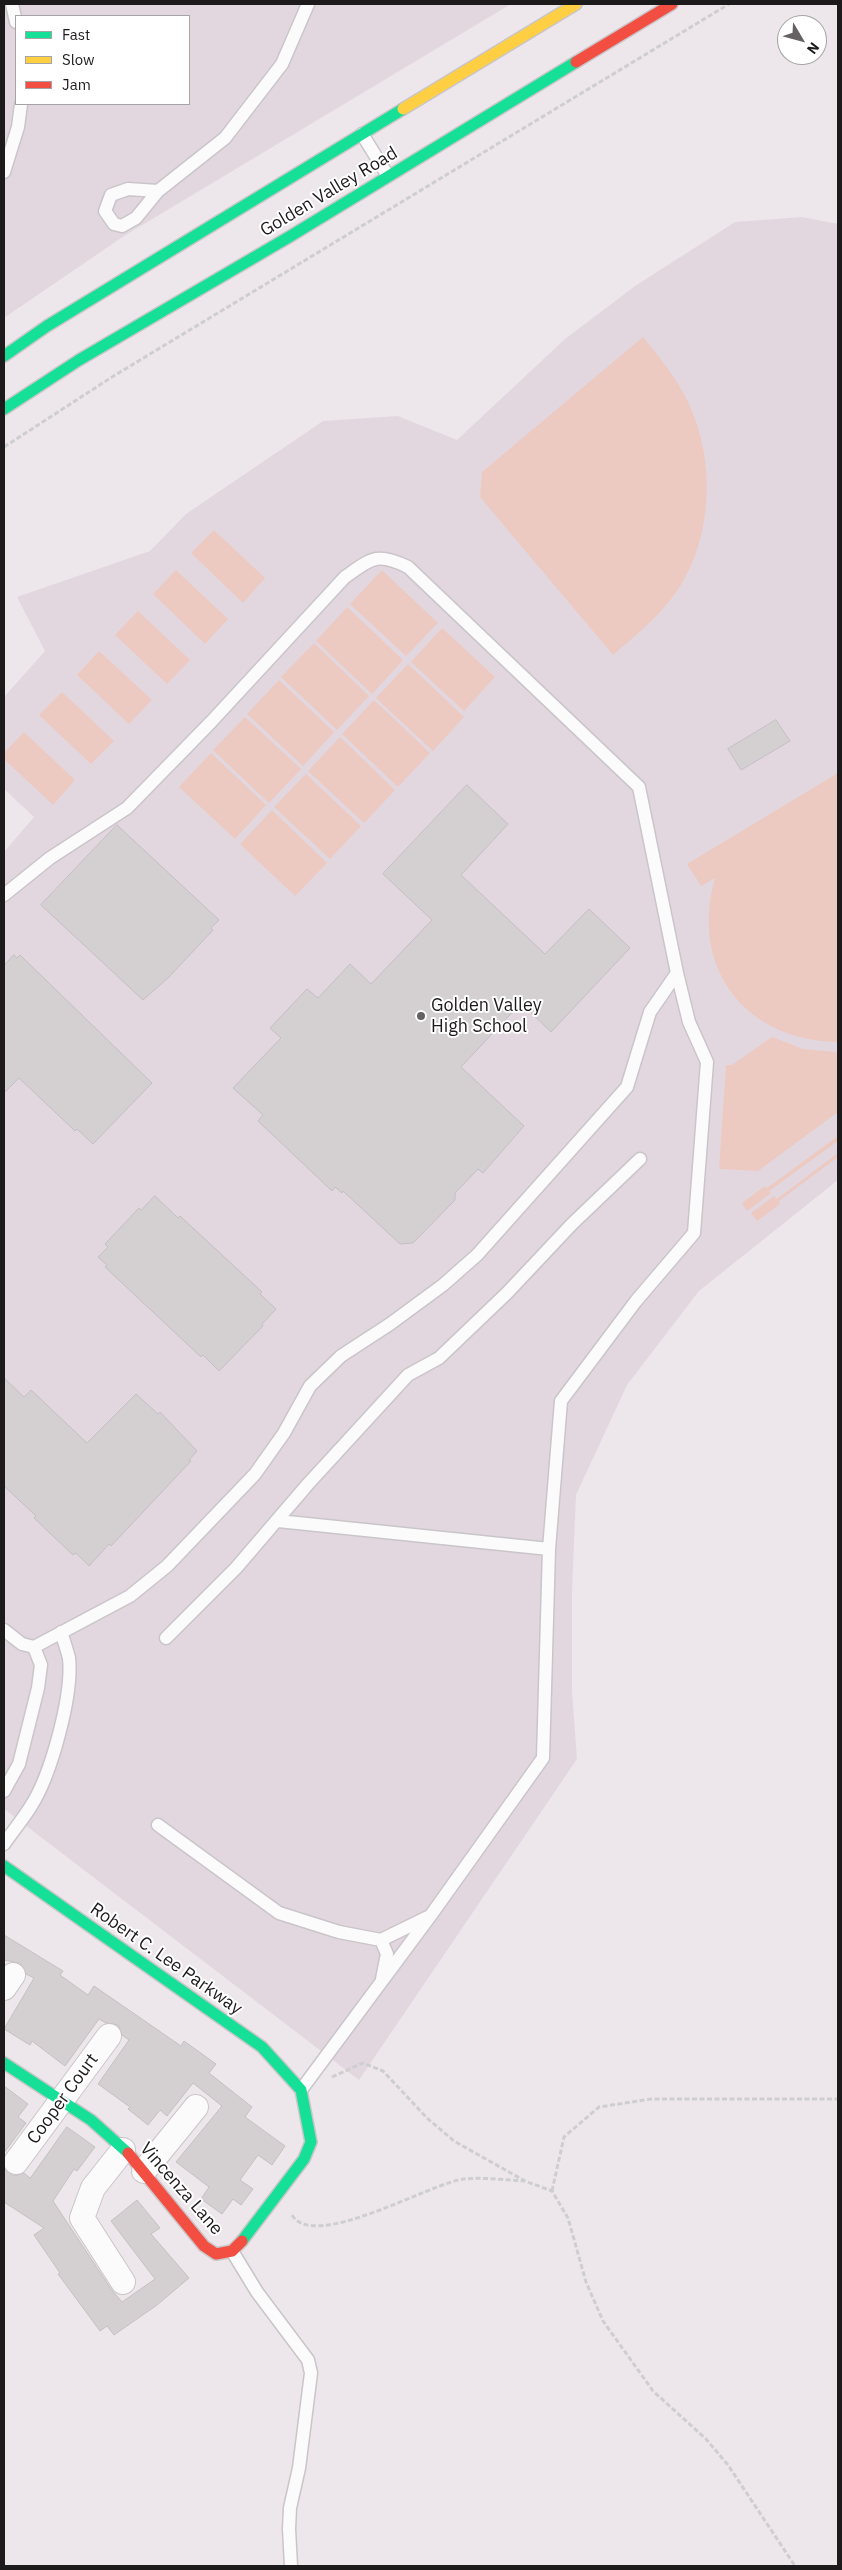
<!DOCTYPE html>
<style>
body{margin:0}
#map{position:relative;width:842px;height:2570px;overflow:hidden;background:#ede7eb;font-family:"IBM Plex Sans",sans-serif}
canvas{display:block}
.frame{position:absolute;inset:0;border:5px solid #1d1a1c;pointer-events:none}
.legend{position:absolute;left:15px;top:15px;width:175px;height:90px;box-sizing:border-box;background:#fff;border:1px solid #a5a3a4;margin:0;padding:6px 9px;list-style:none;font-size:15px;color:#1d1a1c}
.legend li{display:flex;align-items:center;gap:10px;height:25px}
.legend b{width:25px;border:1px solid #a5a3a4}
.north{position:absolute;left:777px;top:15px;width:50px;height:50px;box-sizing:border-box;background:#fff;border:1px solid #a5a3a4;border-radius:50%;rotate:127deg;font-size:14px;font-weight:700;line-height:20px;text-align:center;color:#1d1a1c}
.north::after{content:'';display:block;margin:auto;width:18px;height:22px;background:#666264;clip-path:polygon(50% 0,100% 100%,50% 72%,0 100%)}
</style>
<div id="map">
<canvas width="842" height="2570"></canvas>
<div class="frame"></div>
<ul class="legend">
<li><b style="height:6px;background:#16e098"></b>Fast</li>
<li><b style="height:6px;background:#ffcf43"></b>Slow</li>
<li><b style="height:6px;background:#f24e42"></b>Jam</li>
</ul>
<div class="north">N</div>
</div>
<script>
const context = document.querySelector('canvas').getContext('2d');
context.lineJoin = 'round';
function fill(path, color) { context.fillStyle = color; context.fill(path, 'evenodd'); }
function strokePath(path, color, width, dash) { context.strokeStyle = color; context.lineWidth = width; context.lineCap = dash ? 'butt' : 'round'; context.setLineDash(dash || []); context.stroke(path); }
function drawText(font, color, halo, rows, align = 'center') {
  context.font = font + ' "IBM Plex Sans",sans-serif'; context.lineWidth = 4; context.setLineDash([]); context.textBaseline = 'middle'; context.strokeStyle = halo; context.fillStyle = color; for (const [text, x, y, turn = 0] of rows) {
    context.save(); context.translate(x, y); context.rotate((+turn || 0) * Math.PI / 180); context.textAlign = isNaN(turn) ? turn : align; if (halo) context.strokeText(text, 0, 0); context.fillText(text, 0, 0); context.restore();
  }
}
fill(new Path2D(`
 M4 4H511L124 236 4 318ZM16 16H189V104H16Z
 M802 217 838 224V1180L699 1291 627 1385 576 1495 572 1591V1692L577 1759 359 2080 4 1809V852L34 817 4 789V697L45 651 17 597 150 551 186 514 323 421 398 416 457 440 565 339 635 286 735 222Z`), '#e3d7df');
fill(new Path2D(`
 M643 337C659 357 677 378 688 402 716 459 713 539 677 591 659 617 636 635 613 655L480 497 482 472Z
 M214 530 265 578 243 603 191 553Z
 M176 570 228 619 205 644 153 594Z
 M382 570 438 623 406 656 350 604Z
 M347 607 403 660 372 694 316 641Z
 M138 611 190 660 167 684 115 635Z
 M442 628 495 677 464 711 411 662Z
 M314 643 369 696 337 730 281 677Z
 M99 651 152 700 129 724 77 675Z
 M408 664 464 717 433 751 376 698Z
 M279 680 334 732 303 766 247 714Z
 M62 692 114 741 91 764 39 715Z
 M374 700 430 753 398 787 342 734Z
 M245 717 301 769 269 803 213 750Z
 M24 732 75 780 53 805 4 759V753Z
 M340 737 395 790 364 823 308 771Z
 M211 753 266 805 235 839 179 787Z
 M838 773V1042C745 1041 689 967 715 878L701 886 687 864Z
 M306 774 361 826 330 859 274 807Z
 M272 810 327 863 295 896 240 844Z
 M772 1037 803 1049 836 1052 838 1056V1112L758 1171 719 1169 726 1065H732Z
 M838 1136V1141L769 1191 771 1193 747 1211 742 1203 765 1186 767 1188Z
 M838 1153V1157L779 1201 780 1204 757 1221 751 1213 774 1196 777 1199Z`), '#eccac2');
const building = new Path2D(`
 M776 720 790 741 741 770 728 749Z
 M467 785 508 824 461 875 545 954 589 909 630 948 551 1032 521 1003 461 1067 524 1126 483 1173 478 1169 455 1193V1200L413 1243 400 1244 343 1191 342 1193 335 1187 332 1191 258 1121 263 1115 233 1088 281 1038 270 1028 307 989 318 998 350 964 371 984 432 920 383 874Z
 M117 825 219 920 211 928 213 930 168 978 143 1000 41 905Z
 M14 955 17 958 20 955 152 1083 93 1144 77 1129 75 1131 19 1078 4 1093V966Z
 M155 1196 178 1218 180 1216 262 1292 260 1294 276 1309 262 1324 263 1326 219 1371 203 1355 201 1357 105 1267 107 1265 98 1257 108 1247 105 1244 139 1208 141 1210Z
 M4 1378 24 1397 31 1390 87 1443 136 1394 158 1414 160 1412 197 1451 189 1460 191 1461 111 1546 109 1544 89 1566 76 1553 73 1555 34 1518 36 1516 4 1486Z
 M4 1935 63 1971 60 1975 88 1995 94 1986 181 2046 184 2041 216 2064 209 2073 252 2107 245 2117 285 2146 272 2165 258 2155 240 2180 253 2189 241 2205 233 2199 222 2214 201 2199 209 2187 176 2162 222 2106 193 2083 167 2116 160 2110 148 2125 128 2109 130 2107 98 2084 129 2040 122 2035 118 2025 106 2023 99 2019 65 2066 32 2041 30 2045 4 2029 34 1978 26 1974 20 1963 4 1960Z
 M4 2086 28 2104 18 2117 26 2123 4 2153Z
 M67 2127 95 2147 77 2171 74 2169 53 2201 111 2289 122 2302 155 2279 111 2221 137 2200 160 2228 151 2234 189 2278 157 2305 114 2335 107 2326 100 2331 58 2274 60 2273 34 2235 44 2228 4 2202V2168L14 2176 24 2173 30 2178Z`);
fill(building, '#d4cfd0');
strokePath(building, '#c4bfc1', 1);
const lane = new Path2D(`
 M12 4 16 22
 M362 134 388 176
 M4 172 18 127 21 104
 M158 191 128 189 111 195 105 211 114 224 122 226 136 218 158 191 225 138 282 64 308 4
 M4 895 50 858 127 808 211 722 345 577C372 558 377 552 408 567L639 787 677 973
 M278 1521 549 1549
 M4 1630 22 1644 34 1647
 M166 1638 236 1568 308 1484 408 1375 439 1358 507 1293 572 1224 640 1159
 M4 1791 19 1764 38 1688 41 1665 34 1647 130 1596 167 1566 255 1474 284 1433 310 1386 341 1356 390 1324 443 1285 477 1255 627 1087 650 1012 677 973 689 1022 707 1062 694 1233 636 1301 561 1401 549 1549 543 1758 431 1915 301 2090
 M158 1825 279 1913 339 1932 381 1940 428 1917
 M4 1844C13 1831 23 1819 31 1806 51 1775 73 1695 69 1658 67 1650 64 1641 61 1632
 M381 1940 387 1954 382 1979
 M232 2251 257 2292 308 2360 311 2373 299 2468 290 2508 289 2529 291 2566`);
const street = new Path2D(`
 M4 1988 13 1975
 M16 2162 109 2036
 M144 2171 196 2107
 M123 2282 82 2218 93 2188 123 2150`);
const fast = new Path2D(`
 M4 356 47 326 403 109
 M4 409 79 360 289 237 576 62
 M4 1866 262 2047 301 2090 311 2142 304 2159 242 2241
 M4 2063 91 2120 128 2153`);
const slow = new Path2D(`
 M403 109 576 4`);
const jam = new Path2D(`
 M576 62 672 4
 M128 2153 204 2246 216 2254 232 2251 242 2241`);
strokePath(lane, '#c9c5c8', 15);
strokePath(street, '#c9c5c8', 26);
strokePath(fast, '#c9c5c8', 14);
strokePath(slow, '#c9c5c8', 14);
strokePath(jam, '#c9c5c8', 14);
strokePath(new Path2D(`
 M4 447 112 377 729 4
 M332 2077 363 2063 383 2071 427 2118 454 2141 525 2181 552 2191 568 2218 586 2282 603 2321 653 2391 706 2439 728 2465 795 2566
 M552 2191 564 2137 599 2107 651 2099H838
 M292 2215C314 2252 430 2183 464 2179 483 2177 505 2180 525 2181`), '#cfcecf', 3, [5, 2.5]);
strokePath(lane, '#fcfbfc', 12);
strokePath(street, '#fcfbfc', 24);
strokePath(fast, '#16e098', 11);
strokePath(slow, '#ffcf43', 11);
strokePath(jam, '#f24e42', 11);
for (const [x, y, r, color] of [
 [421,1016,5,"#666264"]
]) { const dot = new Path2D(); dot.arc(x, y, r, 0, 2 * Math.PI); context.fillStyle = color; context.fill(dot); strokePath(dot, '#fff', 2); }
drawText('18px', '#1d1a1c', '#fff', [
 ["Golden Valley Road",329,192,-31],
 ["Robert C. Lee Parkway",166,1959,35],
 ["Cooper Court",63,2099,-54],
 ["Vincenza Lane",181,2189,49]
]);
drawText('18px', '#1d1a1c', '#fff', [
 ["Golden Valley",431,1006],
 ["High School",431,1027]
], 'left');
</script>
